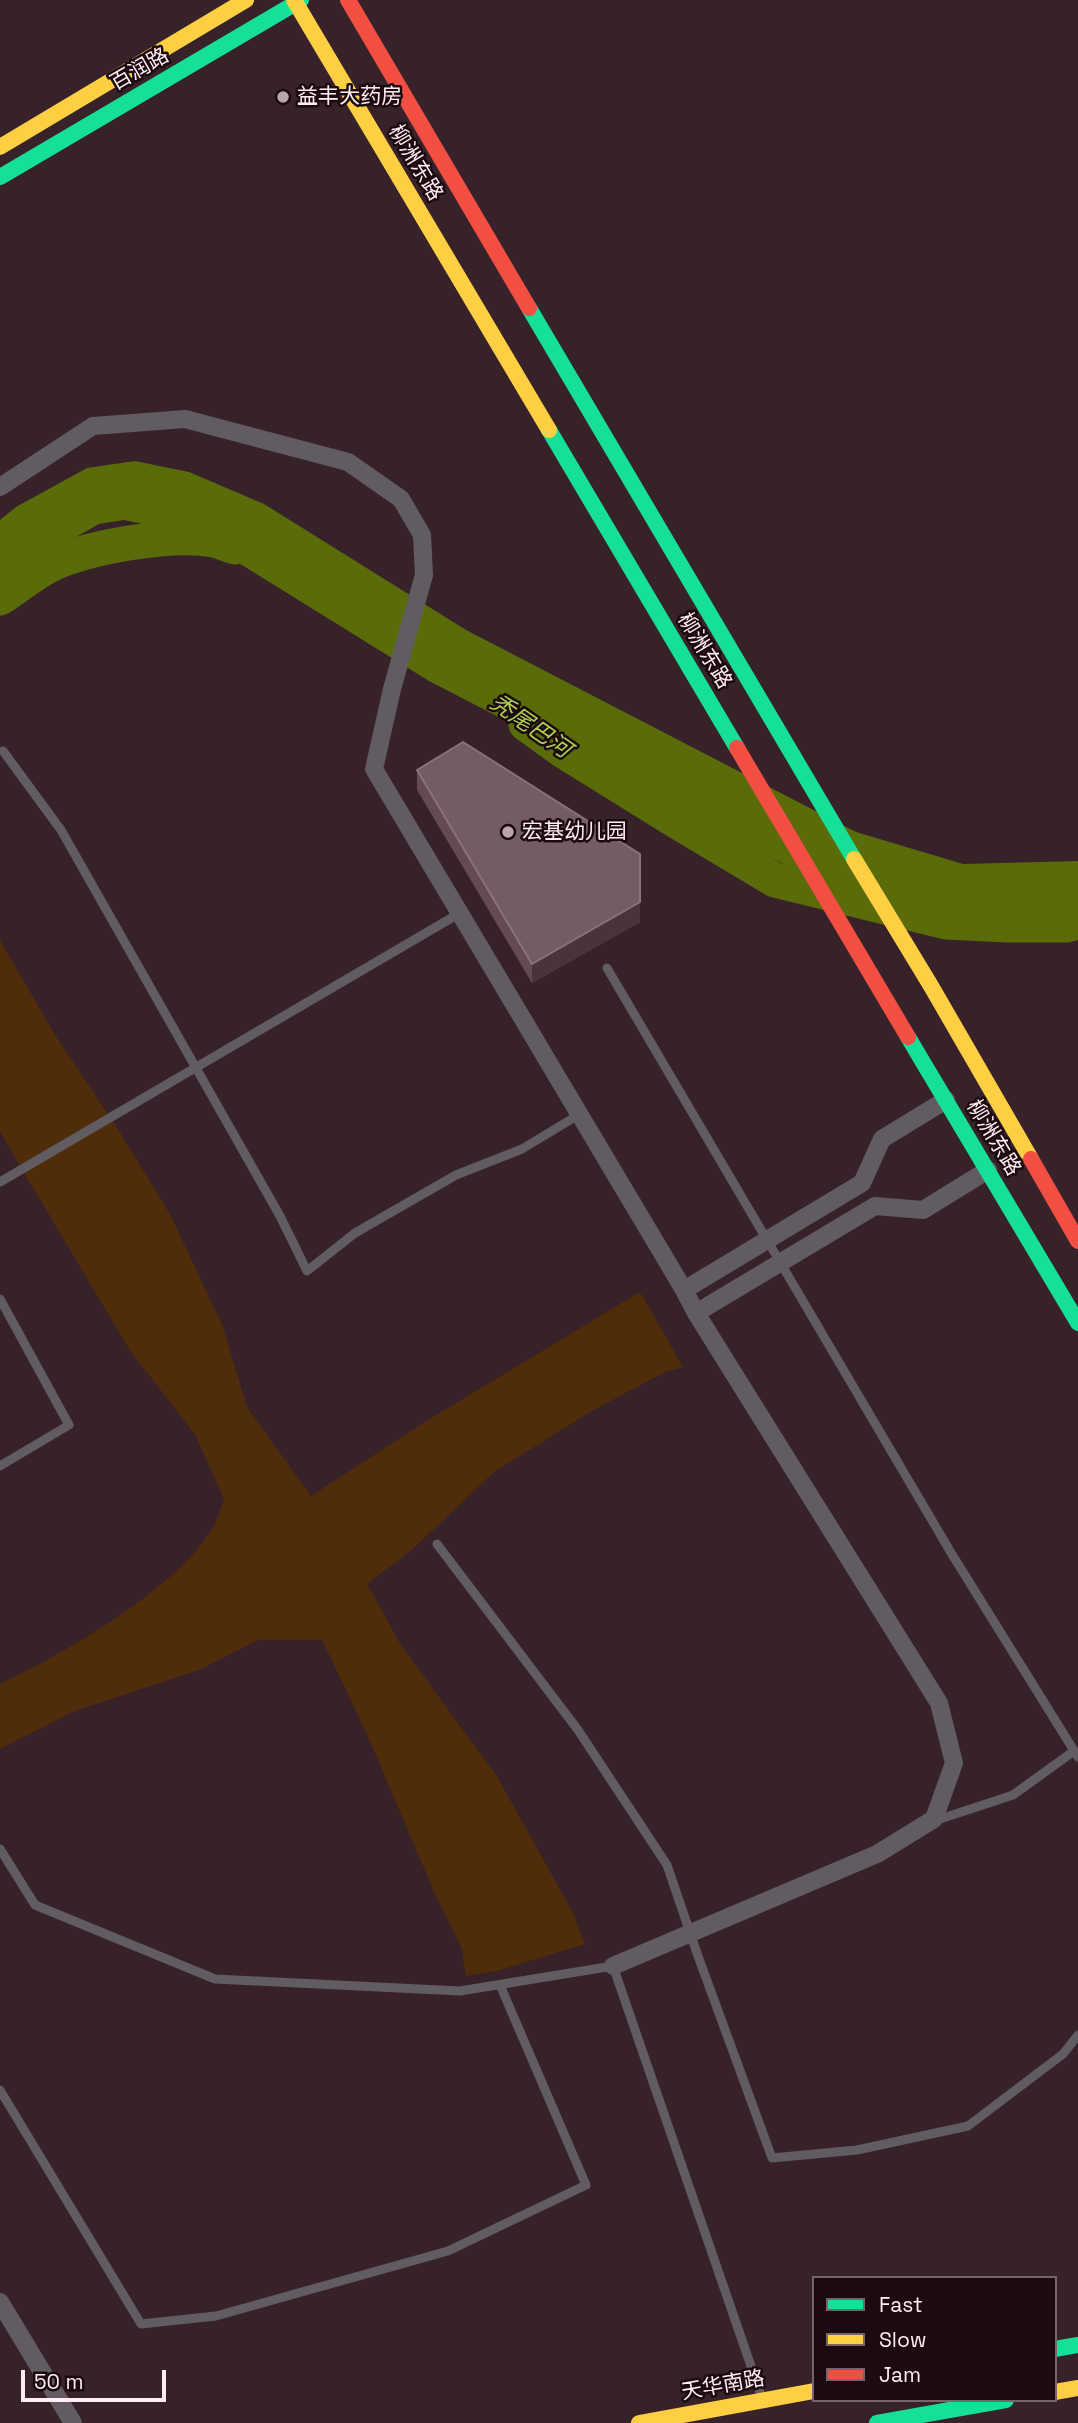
<!DOCTYPE html>
<meta charset="utf-8">
<style>
body{margin:0}
#map{position:relative;width:1078px;height:2423px;overflow:hidden;background:#372229;font-family:"Space Grotesk",sans-serif}
canvas{display:block}
.legend{position:absolute;left:812px;top:2276px;width:245px;height:126px;box-sizing:border-box;background:#1b0b10;border:2px solid #75656a;margin:0;padding:9px 12px;list-style:none;font-size:21px;color:#fdedf0}
.legend li{display:flex;align-items:center;gap:14px;height:35px}
.legend b{width:35px;border:2px solid #75656a}
.scale{position:absolute;left:21px;top:2370px;width:145px;height:32px;box-sizing:border-box;border:4px solid #fdedf0;border-top:0;padding-left:9px;font-size:21px;line-height:24px;white-space:nowrap;color:#fdedf0;-webkit-text-stroke:5px #1b0b10;paint-order:stroke}
</style>
<div id="map">
<canvas width="1078" height="2423"></canvas>
<ul class="legend">
<li><b style="height:9px;background:#16e098"></b>Fast</li>
<li><b style="height:9px;background:#ffcf43"></b>Slow</li>
<li><b style="height:9px;background:#f24e42"></b>Jam</li>
</ul>
<div class="scale">50 m</div>
</div>
<script>
const context = document.querySelector('canvas').getContext('2d');
context.lineJoin = 'round';
function fill(path, color) { context.fillStyle = color; context.fill(path, 'evenodd'); }
function strokePath(path, color, width, dash) { context.strokeStyle = color; context.lineWidth = width; context.lineCap = dash ? 'butt' : 'round'; context.setLineDash(dash || []); context.stroke(path); }
function drawText(font, color, halo, rows, align = 'center') {
  context.font = font + ' "Space Grotesk","Noto Sans SC",sans-serif'; context.lineWidth = 5; context.setLineDash([]); context.textBaseline = 'middle'; context.strokeStyle = halo; context.fillStyle = color; for (const [text, x, y, turn = 0] of rows) {
    context.save(); context.translate(x, y); context.rotate((+turn || 0) * Math.PI / 180); context.textAlign = isNaN(turn) ? turn : align; if (halo) context.strokeText(text, 0, 0); context.fillText(text, 0, 0); context.restore();
  }
}
fill(new Path2D(`
 M0 940 55 1035 118 1129 171 1216 223 1327 247 1407 311 1496 428 1420 638 1293 642 1295 683 1367 665 1372 592 1411 494 1472 414 1548 367 1584 401 1645 498 1778 572 1911 585 1944 500 1970 466 1976 462 1949 435 1894 366 1732 322 1640H258L199 1670 75 1711 0 1749V1684C65 1653 175 1590 212 1529 218 1520 220 1509 224 1499L195 1435 129 1349 0 1132Z`), '#4f2c0a');
fill(new Path2D(`
 M135 461 189 472 264 504 466 630 856 832 963 864 1078 861V919L945 922 826 886 429 681 229 557 163 528 124 520 99 524 46 554 0 590V520L16 507 87 468Z`), '#5a6b0a');
strokePath(new Path2D(`
 M0 598C16 588 32 574 50 565 88 547 172 532 214 540 221 542 228 545 235 547
 M526 724 565 752 676 821 775 880 946 922 1009 925H1066L1078 922`), '#5a6b0a', 35);
strokePath(new Path2D(`
 M3 751 61 830 280 1216 307 1271 355 1233 456 1175 522 1149 580 1114
 M607 968 950 1551 1078 1757
 M0 1182 460 913
 M0 1299 69 1425 0 1466
 M437 1544 578 1730 667 1865 698 1956 772 2158 857 2150 968 2126 1063 2054 1078 2035
 M934 1821 1013 1795 1074 1751
 M0 1849 35 1905 215 1979 460 1991 613 1966 762 2398
 M0 2090 141 2324 216 2316 448 2251 586 2185 500 1985`), '#615c61', 9);
strokePath(new Path2D(`
 M0 487 93 426 185 419 348 462 401 499 422 535 424 575 392 689 374 769 684 1290
 M696 1313 684 1290 862 1183 882 1139 946 1100
 M613 1966 877 1854 934 1819 954 1763 939 1703 696 1313 875 1206 923 1210 988 1170
 M0 2302 73 2423`), '#615c61', 18);
strokePath(new Path2D(`
 M0 177 301 0
 M529 308 854 859
 M549 430 737 748
 M908 1037 1078 1323
 M1055 2349 1078 2345
 M877 2423 1006 2400`), '#16e098', 16);
strokePath(new Path2D(`
 M294 0 549 430
 M0 147 246 0
 M854 859 931 986 1031 1159
 M1055 2392 1078 2388
 M639 2423 814 2391`), '#ffcf43', 16);
strokePath(new Path2D(`
 M348 0 529 308
 M737 748 908 1037
 M1031 1159 1078 1241`), '#f24e42', 16);
fill(new Path2D(`
 M417 770 640 922 532 983 417 790Z`), '#644a53');
fill(new Path2D(`
 M640 902V922L532 983V964Z`), '#4b333b');
const building = new Path2D(`
 M463 742 640 854V902L532 964 417 770Z`);
fill(building, '#745c64');
strokePath(building, '#8a727a', 2);
for (const [x, y, r, color] of [
 [283,97,7,"#b8a6aa"],
 [508,832,7,"#b8a6aa"]
]) { const dot = new Path2D(); dot.arc(x, y, r, 0, 2 * Math.PI); context.fillStyle = color; context.fill(dot); strokePath(dot, '#1b0b10', 2.5); }
drawText('21px', '#fdedf0', '#1b0b10', [
 ["百润路",140,70,-30],
 ["柳洲东路",415,163,59],
 ["柳洲东路",704,651,59],
 ["柳洲东路",993,1138,59],
 ["天华南路",723,2386,-10]
]);
drawText('21px', '#fdedf0', '#1b0b10', [
 ["益丰大药房",297,97],
 ["宏基幼儿园",522,832]
], 'left');
drawText('italic 23px', '#afce54', '#1b0b10', [
 ["秃尾巴河",530,727,35]
]);
</script>
